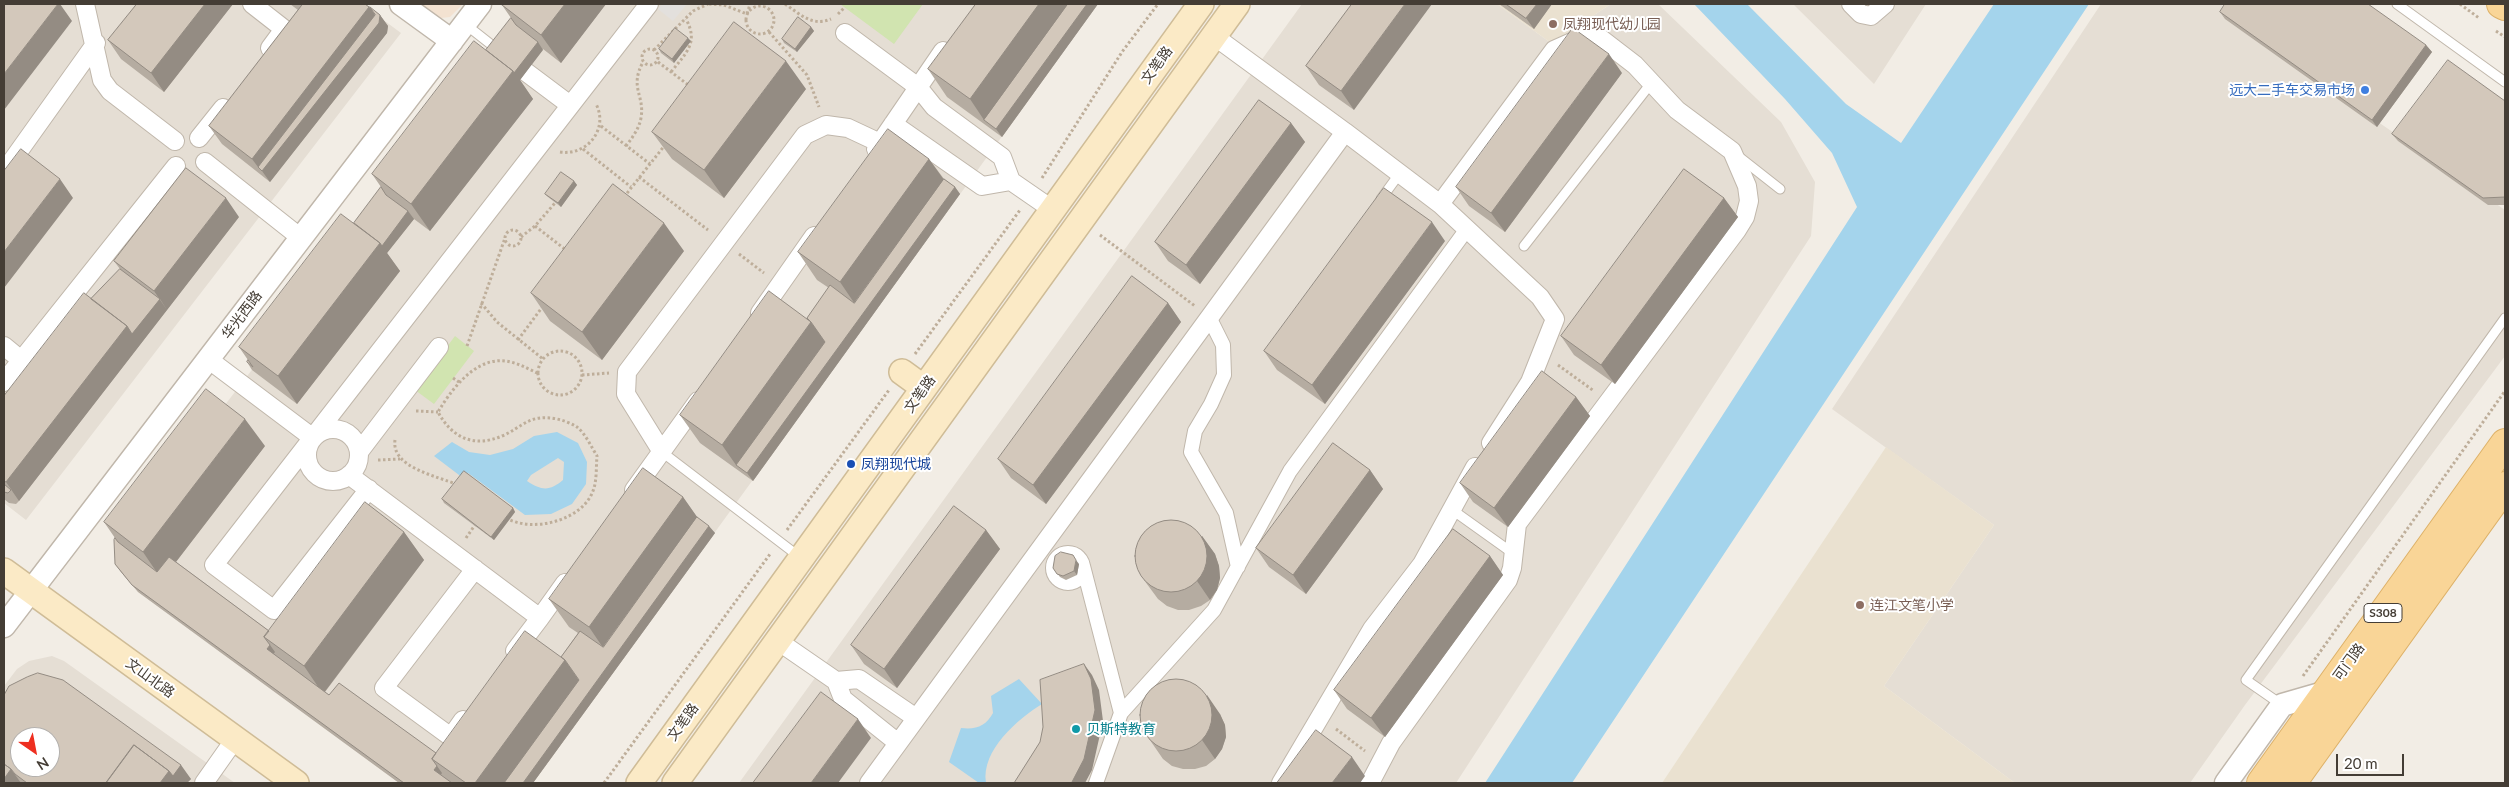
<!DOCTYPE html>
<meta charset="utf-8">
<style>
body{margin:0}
#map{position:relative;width:2509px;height:787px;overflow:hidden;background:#f2ede5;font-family:Lato,sans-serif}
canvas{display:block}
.frame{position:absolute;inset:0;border:5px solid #443d35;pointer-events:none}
.north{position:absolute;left:10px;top:727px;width:50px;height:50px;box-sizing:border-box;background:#fff;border:1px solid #b4b1ae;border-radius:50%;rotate:147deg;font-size:14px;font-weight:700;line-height:20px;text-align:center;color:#443d35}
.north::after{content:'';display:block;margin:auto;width:18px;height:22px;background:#ee2f20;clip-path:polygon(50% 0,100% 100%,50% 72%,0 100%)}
.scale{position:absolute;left:2336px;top:754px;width:68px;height:22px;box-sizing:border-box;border:2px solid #443d35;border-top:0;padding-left:6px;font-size:15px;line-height:18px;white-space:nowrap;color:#443d35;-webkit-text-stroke:4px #fff;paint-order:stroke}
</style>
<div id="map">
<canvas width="2509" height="787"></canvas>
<div class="frame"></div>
<div class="north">N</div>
<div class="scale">20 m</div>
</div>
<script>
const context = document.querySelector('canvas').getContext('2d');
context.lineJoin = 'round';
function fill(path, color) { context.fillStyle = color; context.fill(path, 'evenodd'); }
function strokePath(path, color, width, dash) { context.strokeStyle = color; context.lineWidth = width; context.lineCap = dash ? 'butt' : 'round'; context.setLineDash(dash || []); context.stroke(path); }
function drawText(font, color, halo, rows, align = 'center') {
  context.font = font + ' Lato,"Noto Sans SC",sans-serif'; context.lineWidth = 4; context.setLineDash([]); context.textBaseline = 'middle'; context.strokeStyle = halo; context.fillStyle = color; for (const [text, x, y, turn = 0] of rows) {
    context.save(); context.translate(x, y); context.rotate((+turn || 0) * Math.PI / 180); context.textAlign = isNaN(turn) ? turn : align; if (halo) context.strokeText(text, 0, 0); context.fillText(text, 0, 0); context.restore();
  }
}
fill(new Path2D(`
 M4 4H362L401 33 26 520 4 503Z
 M533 4H1098L533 783H399L138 592 121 572 118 559 125 535Z
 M1302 4H1497L1551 43 1611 4H1658L1781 122 1815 182 1811 236 1456 783H739Z
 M1793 4H1926L1874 84Z
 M2101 4H2219L2244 15 2237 24 2505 210V356L2245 705 2190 783H2015L1884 686 1994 525 1832 409Z
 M52 656 64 661 235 783H4V686L17 669 29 661ZM20 737H50V767H20Z`), '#e5ded4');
fill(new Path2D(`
 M418 4H463L450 17 441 18Z`), '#f3e2d1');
fill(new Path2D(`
 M1497 4H1611L1551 43Z
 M1886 447 1994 525 1884 686 2015 783H1662Z`), '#eae1d0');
fill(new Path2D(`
 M840 4H923L894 44Z
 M455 336 474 351 434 404 415 390Z`), '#d1e4b0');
fill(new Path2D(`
 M662 4H687L673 21 658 9Z`), '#e3e0dd');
fill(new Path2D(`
 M1694 4H1747L1846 104 1901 143 1994 4H2089L1572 783H1485L1857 207 1832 153 1785 99Z
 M557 432 578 443 587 462 586 484 572 504 551 514 525 515 468 473 463 478 434 456 452 442 469 452 490 455 513 449 534 436ZM558 458 564 462 563 480C550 491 542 491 527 481L531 475Z
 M1019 679 1042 704C1018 719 981 750 986 783H979L949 762 961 728C976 730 986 726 993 713L991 696Z`), '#a4d4ec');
const service = new Path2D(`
 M2397 4 2505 82
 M465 24 498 50
 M1738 156 1780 189
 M1381 199 1400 173
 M1524 246 1652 82
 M662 452 801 558
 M1451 509 1514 554
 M2282 705 2246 680 2505 318`);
const pedestrian = new Path2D(`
 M1209 317 1223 345 1224 375 1211 404 1195 431 1191 452 1226 513 1238 567
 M1053 568a15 15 0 1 1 30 0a15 15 0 1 1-30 0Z
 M1083 566 1121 713
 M1096 783 1121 713 1214 610 1290 471 1467 229`);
const minor = new Path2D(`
 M85 4 102 80 110 91 175 141
 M252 4 284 29 270 48
 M1851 4 1861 14 1871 16 1885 4
 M845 33 918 87 934 107 1002 157 1011 181 1053 210
 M1214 36 1345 132
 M526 72 570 105
 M893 124 982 186 1011 181
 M199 138 223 108
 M876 149 943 51
 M205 162 301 238
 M4 172 96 43
 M1440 204 1540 297 1555 319 1530 382 1491 443
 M760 313 814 236
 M4 346 21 360
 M208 359 313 438
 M4 382 176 166
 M307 455a26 26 0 1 1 52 0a26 26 0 1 1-52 0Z
 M359 452 439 347
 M662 452 626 394 627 372 805 135 826 125 848 128 880 143
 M349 475 540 618 565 583
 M369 489 274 610 214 565 649 4
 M634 490 698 401
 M778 641 836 681 843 699 898 743
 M515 651 540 618
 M836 681 859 679 916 718
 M463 720 451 737 384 688 475 569
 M204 783 235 739
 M869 783 1345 132 1440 204 1554 50 1590 34 1596 35 1635 65 1677 110 1732 151 1747 186 1749 201 1745 217 1737 230 1517 524 1512 568 1508 580 1391 743 1370 783
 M1281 783 1372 629 1422 564 1475 467`);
const tertiary = new Path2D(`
 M401 4 452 41
 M4 626 480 4
 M2226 783 2282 705 2327 692`);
const secondary = new Path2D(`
 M902 372 924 388
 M4 571 296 783
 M639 783 1201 4
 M675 783 1237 4`);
const primary = new Path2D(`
 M2501 4 2505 6
 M2261 783 2505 443
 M2292 783 2505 486`);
strokePath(service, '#c0b7ab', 11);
strokePath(pedestrian, '#c0b7ab', 16);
strokePath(minor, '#c0b7ab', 20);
strokePath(tertiary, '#c0b7ab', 25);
strokePath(secondary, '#cfbc97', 28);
strokePath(primary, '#ddb168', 30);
strokePath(new Path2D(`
 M709 4 724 5 747 14 750 4
 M785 4C800 14 812 27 831 19
 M2460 4 2479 18
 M746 20a14 14 0 1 1 28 0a14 14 0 1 1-28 0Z
 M838 14 845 7
 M2496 31 2505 37
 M769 32 807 75 819 107
 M642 57a8 8 0 1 1 16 0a8 8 0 1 1-16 0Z
 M654 50 693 11 708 4
 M658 62 691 87
 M671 72C686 53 699 43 686 19
 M601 126 650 164
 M626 146C632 138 639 129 641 118 645 95 629 88 643 62
 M583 149 631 187
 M560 152C587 156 609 129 596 104
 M639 177 708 230
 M1042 178 1122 52 1158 4
 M624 197 665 145
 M535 226 566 250
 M505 238a8 8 0 1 1 16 0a8 8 0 1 1-16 0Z
 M1100 235 1195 306
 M521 237 535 226 555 203
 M739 254 764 273
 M481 303 497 322 543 359
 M518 340 543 306
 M467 346 505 238
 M538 373a22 22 0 1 1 44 0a22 22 0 1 1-44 0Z
 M915 354 1020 210
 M1558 365 1594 391
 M582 375 609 373
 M453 378 459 382
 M416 411 438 412
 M395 440C391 468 438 476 458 485
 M378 460 400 459
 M506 518C532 533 582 521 593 491 597 481 596 467 597 456 592 448 585 433 577 427 564 419 544 414 529 421 520 425 512 432 502 436 474 448 452 438 438 412 450 392 470 364 496 361 510 359 525 367 537 373
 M787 530 889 390
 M466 538 477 522
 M2303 676 2505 391
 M1336 729 1365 751
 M604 783 770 554`), '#beae9a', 3, [2.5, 2.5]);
strokePath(service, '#fff', 9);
strokePath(pedestrian, '#fff', 14);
strokePath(minor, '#fff', 18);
strokePath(tertiary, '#fff', 22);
strokePath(secondary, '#fbeac6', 25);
strokePath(primary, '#f9d597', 28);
fill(new Path2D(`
 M137 4H233L164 92 121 59 108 40Z
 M290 4H365L380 15 388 26 387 33 270 182 222 144 209 126 298 10Z
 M606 4 561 63 543 49 520 80 533 99 430 231 414 219 387 253 400 271 297 404 252 370 247 362 248 360 239 347 354 223 381 187 372 174 486 50 511 18 502 5Z
 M976 4H1098L1002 137 947 97 928 69Z
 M1352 4 1354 110 1319 85 1306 66Z
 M1499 4H1552L1534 29Z
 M2220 12 2426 45 2432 52 2377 127 2225 19Z
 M811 27 814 31 797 52 784 43 782 39Z
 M691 41 674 63 661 53 659 49Z
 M1622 73 1505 232 1469 206 1456 187Z
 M806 89 724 198 672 159 652 132Z
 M2505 101V205H2488L2398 141 2392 134Z
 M1291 123 1305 142 1200 284 1168 261 1155 242Z
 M929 159 944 179 955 187 960 194 753 481 700 443 680 415 807 318 829 288 817 280 798 252Z
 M574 181 577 185 561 207 548 197 545 194Z
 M1724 198 1738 217 1615 384 1574 355 1561 336Z
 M239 217 19 501 16 504 9 503 4 499V396L91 299 120 269 114 261Z
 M1445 241 1325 404 1277 370 1264 351Z
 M684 251 602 360 550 321 531 293Z
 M1168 303 1181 322 1046 504 1011 478 998 459Z
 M1576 397 1590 416 1508 527 1473 502 1460 483Z
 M265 446 176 562 269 631 404 532 424 560 325 692 329 695 436 753 561 657 578 633 569 627 549 599 683 497 697 517 715 533 533 783H399L138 592 121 572 115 564V538L104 522Z
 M1370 470 1383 489 1306 594 1269 567 1256 548Z
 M442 499 513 508 515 512 494 540 444 503Z
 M986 530 1000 549 897 688 864 664 851 645Z
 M1202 536 1215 554 1219 566 1220 578 1217 590 1210 600 1201 606 1189 610H1178L1167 606 1158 599 1144 580Z
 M1490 556 1503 575 1385 737 1347 709 1334 690Z
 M1079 564 1077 575 1066 580 1060 577 1053 568Z
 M4 695 191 779 187 783H4Z
 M1220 714 1225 725 1226 737 1222 749 1215 759 1206 766 1195 769H1183L1172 766 1163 759 1143 730Z`), '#b5aca1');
fill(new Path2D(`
 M58 4H60L72 21 4 110V74Z
 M205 4H233L164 92 151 73Z
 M565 4H606L561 63 541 35Z
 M1039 4H1079L984 120 970 99Z
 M1087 4H1098L1002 137 996 129Z
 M1405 4H1432L1354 110 1341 91Z
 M1537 4H1552L1534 29 1526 18Z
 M369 7 380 15 388 26 387 33 270 182 262 171 258 167 252 159Z
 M811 27 814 31 797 52 795 49Z
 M688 38 691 41 674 63 672 59Z
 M538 42 543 50 520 80 533 99 430 231 411 204 513 71Z
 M2426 45 2432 52 2377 127 2372 120Z
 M1609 54 1622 73 1505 232 1491 213Z
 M786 61 806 89 724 198 704 170Z
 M1291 123 1305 142 1200 284 1186 265Z
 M929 159 949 187 859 310 840 282Z
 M60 179 73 198 4 288V252Z
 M574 181 577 185 561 207 558 203Z
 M955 187 960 194 753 481 747 473Z
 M226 198 239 217 167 310 154 291Z
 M1724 198 1738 217 1615 384 1601 365Z
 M408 211 414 219 387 253 400 271 297 404 278 376 380 243Z
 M1432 222 1445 241 1325 404 1312 385Z
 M664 223 684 251 602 360 582 332Z
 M160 299 167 310 19 501 6 482 127 326Z
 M1168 303 1181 322 1046 504 1033 485Z
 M811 322 831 349 736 465 722 445Z
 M1576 397 1590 416 1508 527 1494 508Z
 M245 419 265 446 162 580 143 552Z
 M1370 470 1383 489 1306 594 1293 575Z
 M683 497 702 524 608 655 589 627Z
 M513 508 515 512 494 540 491 537Z
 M709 526 715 533 533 783H523Z
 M986 530 1000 549 897 688 884 669Z
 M404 532 424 560 323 694 304 666Z
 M1202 536 1215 554 1219 566 1220 578 1217 590 1210 600 1197 581Z
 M1490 556 1503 575 1385 737 1371 718Z
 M1076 560 1079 564 1077 575 1074 571Z
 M270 645 275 652 272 656 267 649Z
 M565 660 584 688 515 783H475Z
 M1084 664 1092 675 1099 690 1103 721 1092 770 1085 783H1071Z
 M1207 695 1220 714 1225 725 1226 737 1222 749 1215 759 1202 740Z
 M858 719 871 738 838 783H811Z
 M1352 757 1365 776 1360 783H1332Z
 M181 765 191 779 187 783H160L169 771Z
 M437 766 442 773 439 778 434 770Z
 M11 769 21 783H4V779Z`), '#948c83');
const building = new Path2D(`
 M4 4H58L4 74Z
 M137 4H205L151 73 108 40Z
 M303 4H365L369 7 252 159 209 126Z
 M503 4H565L541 35 502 5Z
 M976 4H1039L970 99 928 69Z
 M1068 4H1087L996 129 984 120Z
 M1352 4H1405L1341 91 1306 66Z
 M1506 4H1537L1526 18Z
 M2225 4H2368L2426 45 2372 120 2220 12Z
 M370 7 380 15 379 23 262 171 258 167 375 15Z
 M798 17 811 27 795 49 782 39Z
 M511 18 516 25 538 42 514 73 513 71 486 50Z
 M734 22 786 61 704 170 652 132Z
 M675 28 688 38 672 59 659 49Z
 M1573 28 1609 54 1491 213 1456 187Z
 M474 41 513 71 411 204 372 174Z
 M2448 60 2505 101V197L2483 198 2392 134Z
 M1259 100 1291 123 1186 265 1155 242Z
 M888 129 929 159 840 282 798 252Z
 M21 149 60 179 4 252V171Z
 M186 168 226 198 154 291 114 261Z
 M1684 169 1724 198 1601 365 1561 336Z
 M561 172 574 181 558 203 545 194Z
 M944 179 955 187 747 473 736 465 825 342 811 322 807 318 830 285 854 303Z
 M613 184 664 223 582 332 531 293Z
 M381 187 386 195 408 211 382 246 380 243 354 223Z
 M1384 188 1432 222 1312 385 1264 351Z
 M341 214 380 243 278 376 239 347Z
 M120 269 160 299 132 334 127 326 91 299Z
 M1132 276 1168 303 1033 485 998 459Z
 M769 291 811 322 722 445 680 415Z
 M84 293 127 326 6 482 4 481V396Z
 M248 360 253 367 247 362Z
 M1542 371 1576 397 1494 508 1460 483Z
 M206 389 245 419 143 552 104 522Z
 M1333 443 1370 470 1293 575 1256 548Z
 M643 468 683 497 589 627 549 599Z
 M464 471 513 508 491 537 442 499Z
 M4 484 11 490 8 493 4 492Z
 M365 502 404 532 304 666 264 637Z
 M954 506 986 530 884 669 851 645Z
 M697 517 709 526 523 783H504L579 680 565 660 561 657 580 631 603 647Z
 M1135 556a36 36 0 1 1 72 0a36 36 0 1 1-72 0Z
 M1453 529 1490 556 1371 718 1334 690Z
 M115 538 118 542 157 572 169 557 269 631 264 637 270 645 267 649 329 695 339 683 436 753 432 759 437 766 434 770 452 783H404L132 585 115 564 114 540Z
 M1061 552 1073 555 1076 560 1074 571 1063 576 1057 574 1053 568 1055 556Z
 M525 631 565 660 475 783H466L432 759Z
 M1084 664 1091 679 1095 710 1084 759 1072 782 1071 783H1014L1040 742 1043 727 1040 680Z
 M38 673 63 680 181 765 173 776 169 771 134 745 106 783H27L15 774 11 769 4 764V695L9 686 27 677ZM20 737H50V767H20Z
 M1140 715a36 36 0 1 1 72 0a36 36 0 1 1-72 0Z
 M821 692 858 719 811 783H753Z
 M1316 730 1352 757 1332 783H1277Z
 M134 745 169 771 160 783H106Z
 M4 764 11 769 4 779Z`);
fill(building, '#d3c8bb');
strokePath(building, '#948c83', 1);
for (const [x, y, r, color] of [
 [1553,24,5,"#8d6e63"],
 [2365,90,5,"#3f7fe0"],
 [851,464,5,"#1a4fb4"],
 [1860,605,5,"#8d6e63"],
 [1076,729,5,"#0f9aa8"]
]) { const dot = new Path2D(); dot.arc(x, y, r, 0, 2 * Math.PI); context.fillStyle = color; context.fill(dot); strokePath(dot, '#fff', 2); }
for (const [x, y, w] of [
 [2383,613,38]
]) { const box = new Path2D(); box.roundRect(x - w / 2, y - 9.5, w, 19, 4); context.fillStyle = '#fff'; context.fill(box); strokePath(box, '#443d35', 1); }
drawText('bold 12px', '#443d35', null, [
 ["S308",2383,613]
]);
drawText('14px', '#785e54', '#fff', [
 ["凤翔现代幼儿园",1563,24],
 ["连江文笔小学",1870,605]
], 'left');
drawText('14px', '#443d35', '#fff', [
 ["文笔路",1157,65,-54],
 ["华光西路",242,315,-53],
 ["文笔路",920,394,-54],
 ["可门路",2349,662,-54],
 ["文山北路",150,678,36],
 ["文笔路",683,722,-54]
]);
drawText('14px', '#366cbe', '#fff', [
 ["远大二手车交易市场",2355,90]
], 'right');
drawText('14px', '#164399', '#fff', [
 ["凤翔现代城",861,464]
], 'left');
drawText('14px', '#0d838f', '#fff', [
 ["贝斯特教育",1086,729]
], 'left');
</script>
